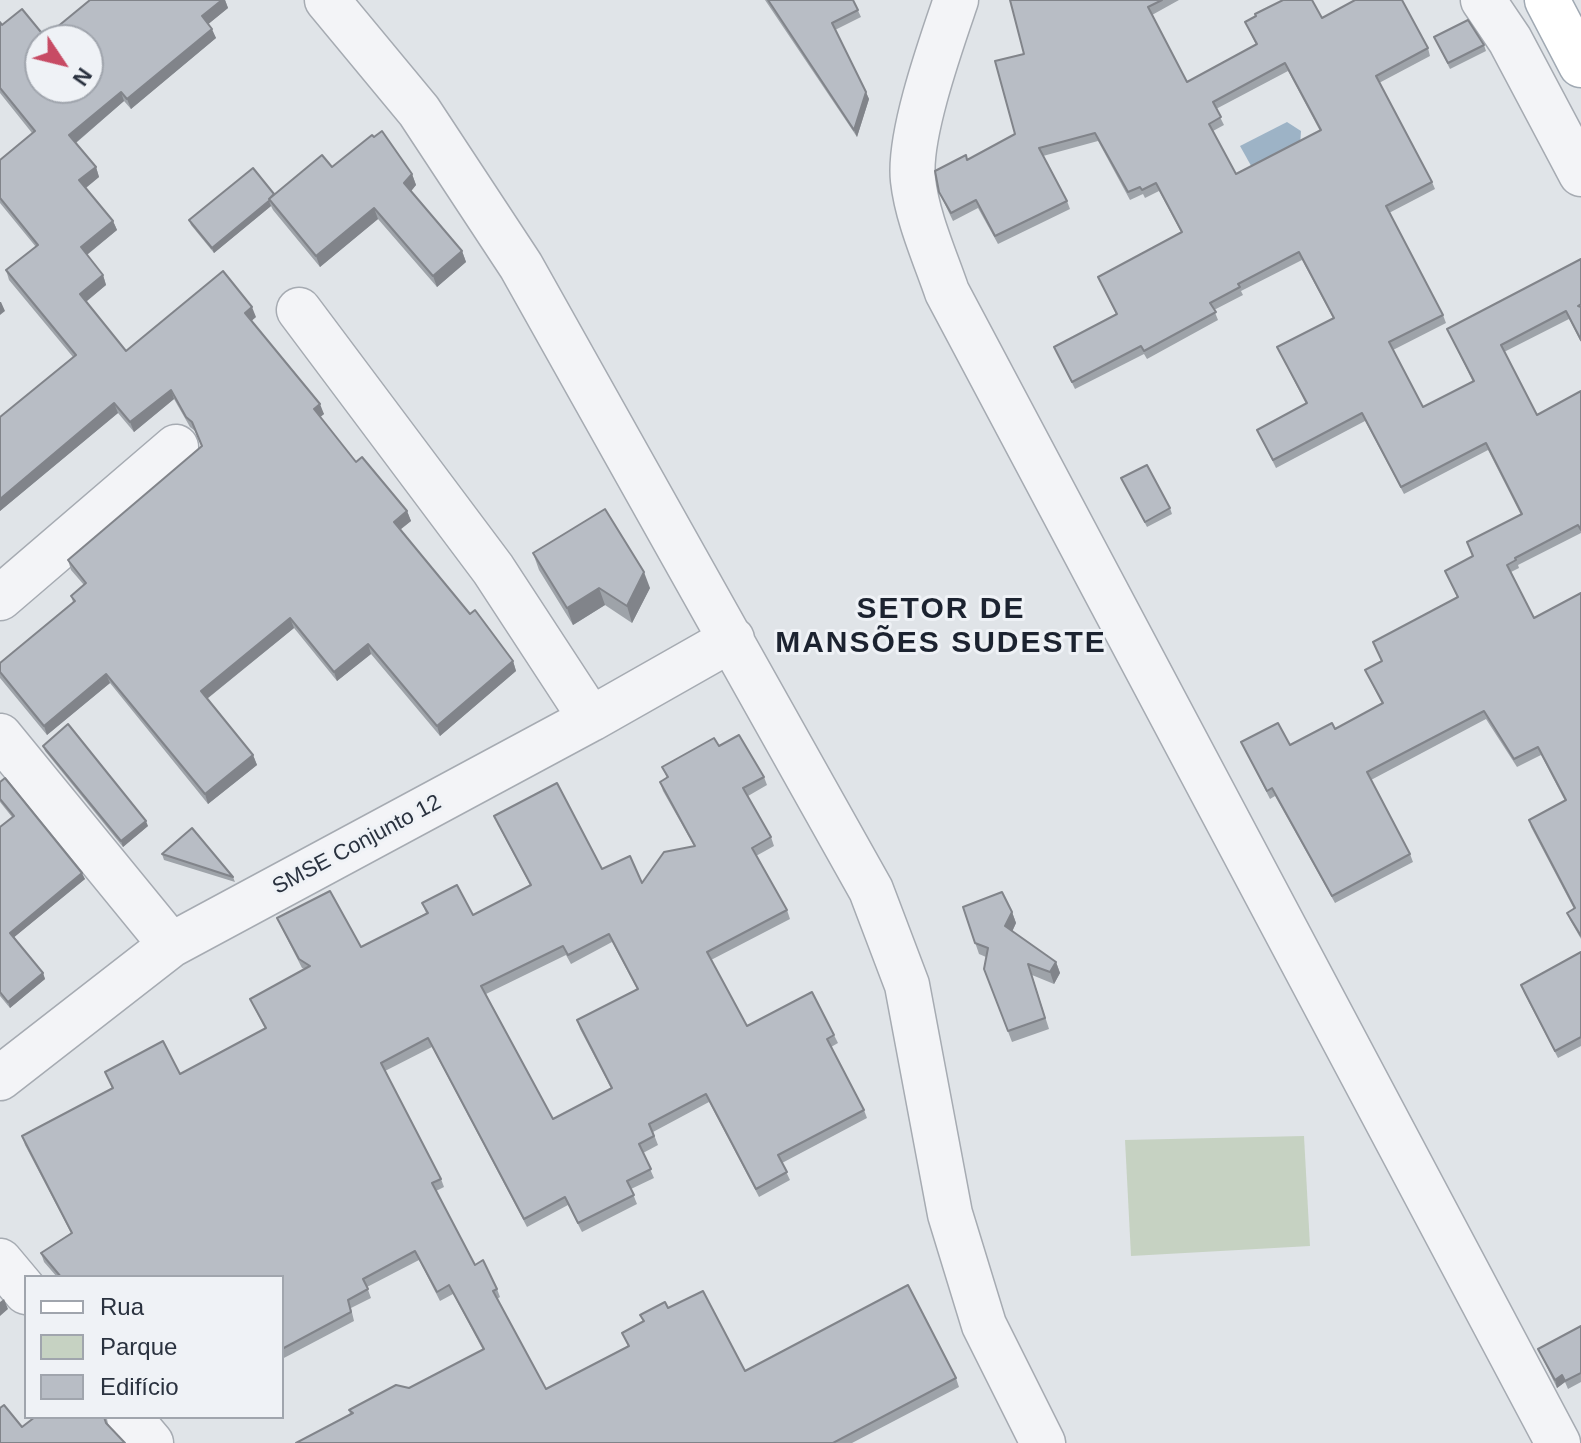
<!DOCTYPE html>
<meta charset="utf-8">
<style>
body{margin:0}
#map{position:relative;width:1581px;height:1443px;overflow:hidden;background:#e0e4e8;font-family:Helvetica,sans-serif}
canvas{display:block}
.legend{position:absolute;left:24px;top:1275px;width:260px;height:144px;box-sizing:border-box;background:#eff2f6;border:2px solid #a0a5ad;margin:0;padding:10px 14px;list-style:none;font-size:24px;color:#2a323f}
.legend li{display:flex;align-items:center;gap:16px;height:40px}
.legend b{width:40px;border:2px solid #a0a5ad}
.north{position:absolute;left:24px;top:24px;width:80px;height:80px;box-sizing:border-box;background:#eff2f6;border:2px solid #a0a5ad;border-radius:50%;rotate:125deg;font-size:22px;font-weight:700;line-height:32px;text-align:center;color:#2a323f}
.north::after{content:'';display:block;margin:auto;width:28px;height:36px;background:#c74b64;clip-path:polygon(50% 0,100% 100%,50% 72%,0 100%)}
</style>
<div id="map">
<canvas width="1581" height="1443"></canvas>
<ul class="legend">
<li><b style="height:10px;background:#fff"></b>Rua</li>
<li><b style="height:22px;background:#c6d2c2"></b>Parque</li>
<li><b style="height:22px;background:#b8bdc5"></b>Edifício</li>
</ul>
<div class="north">N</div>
</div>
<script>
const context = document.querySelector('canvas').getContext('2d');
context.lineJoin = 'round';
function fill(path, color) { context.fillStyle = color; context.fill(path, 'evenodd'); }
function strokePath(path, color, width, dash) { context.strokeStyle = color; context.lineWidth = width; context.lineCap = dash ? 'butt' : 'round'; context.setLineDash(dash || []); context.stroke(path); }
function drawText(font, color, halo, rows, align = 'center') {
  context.font = font + ' Helvetica,sans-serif'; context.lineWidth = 6; context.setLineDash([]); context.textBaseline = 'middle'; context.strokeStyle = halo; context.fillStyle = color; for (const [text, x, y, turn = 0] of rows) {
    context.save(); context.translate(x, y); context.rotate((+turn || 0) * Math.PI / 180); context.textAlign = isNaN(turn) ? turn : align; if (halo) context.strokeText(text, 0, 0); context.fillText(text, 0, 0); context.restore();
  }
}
fill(new Path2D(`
 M1304 1136 1310 1246 1131 1256 1125 1140Z`), '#c6d2c2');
fill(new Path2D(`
 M1287 122 1301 131 1300 146 1254 171 1240 146Z`), '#9db3c6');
const street = new Path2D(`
 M327 0 419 111 521 266 871 890 907 985 950 1214 984 1325 1043 1443
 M956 0C941 44 908 136 913 180 917 217 935 257 947 292L1558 1443
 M1483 0 1510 40 1581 174
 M299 310 493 569 591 719
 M0 598 176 447
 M0 736 171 945
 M0 1078 171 945 591 719 732 639
 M0 1261 26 1292
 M129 1417 151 1443`);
const primary = new Path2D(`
 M1547 0 1581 65`);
strokePath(street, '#a6abb2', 47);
strokePath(primary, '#a0a9b3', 47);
strokePath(street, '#f3f4f7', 44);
strokePath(primary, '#fff', 44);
fill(new Path2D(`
 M90 0H225L228 8 208 24 216 38 131 109 124 101 76 143 96 167 99 177 86 188 113 221 117 230 87 255 103 275 106 285 86 302 126 351 256 317 251 321 324 414 320 417 356 462 407 511 411 521 400 530 470 614 513 661 516 671 440 736 371 654 337 681 294 628 207 699 253 755 257 765 208 804 110 683 47 735 0 678V663L73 602 71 596 84 585 71 570 68 560 202 446 195 431 190 427 174 399 134 432 118 413 0 511V417L73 357 9 280 6 270 36 247 0 203V160L32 133 0 93V22L2 25 45 37Z
 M765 0H853L861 17 835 30 869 99 857 137Z
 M1010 0H1179L1152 15 1187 82 1256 45 1245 22 1322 18 1428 48 1430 56 1379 83 1432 182 1435 189 1389 213 1443 315 1446 323 1393 350 1423 407 1473 382 1447 329 1581 259V342L1569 319 1504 352 1537 415 1581 391V533L1518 565 1519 568 1511 572 1534 618 1581 593V939L1570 920 1567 913 1574 909 1531 827 1529 820 1565 801 1541 755 1517 767 1486 719 1371 780 1410 854 1413 862 1335 903 1275 796 1270 799 1241 742 1290 745 1335 729 1382 704 1365 670 1382 662 1373 642 1457 597 1445 571 1473 556 1467 542 1521 515 1488 450 1404 494 1365 421 1276 468 1257 430 1306 404 1277 347 1333 318 1302 260 1241 291 1243 295 1214 310 1218 320 1147 359 1144 354 1075 389 1054 347 1116 314 1098 277 1181 232 1159 191 1145 198 1143 194 1130 200 1098 141 1043 156 1067 201 1070 209 998 244 978 208 953 221 939 192 967 160 1015 134 1024 54ZM1288 71 1320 131 1236 174 1213 131 1224 125 1216 109Z
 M1434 37 1484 45 1486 51 1450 69Z
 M332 167 412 174 416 185 411 191 462 251 466 262 437 287 378 219 320 267 273 210 271 206 214 253 191 225 189 220 274 194Z
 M1121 478 1170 508 1172 514 1147 527Z
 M533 553 650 588 632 623 605 605 573 625 539 570Z
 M43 746 148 826 123 847 45 751Z
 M719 746 764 777 767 785 748 796 771 837 774 846 756 856 787 910 790 919 711 960 747 1026 834 1035 838 1043 831 1047 864 1110 867 1118 782 1163 790 1180 759 1197 709 1102 653 1132 658 1145 643 1153 654 1178 631 1189 637 1204 582 1232 568 1205 527 1227 432 1047 385 1071 441 1179 444 1187 436 1191 475 1265 497 1289 500 1297 497 1299 546 1389 628 1346 622 1333 643 1322 640 1315 668 1308 745 1371 956 1378 959 1387 852 1443H296L350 1414 349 1410 409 1388 483 1350 453 1294 440 1301 419 1260 367 1287 371 1298 351 1308 354 1321 282 1359V1277H57L44 1262 41 1253 71 1233 25 1145 22 1136 112 1088 105 1072 180 1074 265 1029 250 999 305 969 302 968 281 927 277 918 361 947 426 913 422 903 473 915 530 885 498 825 494 816 602 869 642 883 694 846 663 791 660 782 667 778 662 767ZM612 942 637 989 577 1020 580 1029 611 1088 553 1119 486 994 566 955 571 964Z
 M0 782 85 879 14 937 43 973 45 979 10 1008 0 996V827L12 817 0 802Z
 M162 854 233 877 235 882 164 860Z
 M963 907 1012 912 1016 923 1012 932 1056 962 1060 973 1054 984 1032 975 1049 1029 1012 1042 984 969 986 957 979 954Z
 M1581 952V1046L1558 1058 1524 993 1521 985Z
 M1581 1326V1382L1568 1389 1565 1382 1557 1388 1538 1349Z`), '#9ea3a9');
fill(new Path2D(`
 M222 0H225L228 8 206 26 202 16Z
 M212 29 216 38 131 109 127 99Z
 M121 92 124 101 73 145 69 135Z
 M866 92 869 99 857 137 854 130Z
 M96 167 99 177 83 190 79 180Z
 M412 174 416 185 408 195 404 183Z
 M269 201 271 206 214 253 212 248Z
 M374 208 378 219 320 267 316 256Z
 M113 221 117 230 84 257 81 247Z
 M462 251 466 262 437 287 433 276Z
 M103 275 106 285 83 304 80 294Z
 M0 302H1L5 311 0 315Z
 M252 307 256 317 249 323 245 313Z
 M171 390 174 399 134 432 130 422Z
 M114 403 118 413 0 511V499Z
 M320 404 324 414 318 419 314 409Z
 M407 511 411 521 397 532 394 522Z
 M644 572 650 588 632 623 627 606Z
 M599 588 605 605 573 625 567 608Z
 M290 618 294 628 204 701 201 691Z
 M368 644 371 654 337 681 334 672Z
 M513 661 516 671 440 736 437 726Z
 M106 674 110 683 47 735 44 726Z
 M253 755 257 765 208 804 205 794Z
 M146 821 148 826 123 847 121 841Z
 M82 873 85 879 12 939 10 933Z
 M1012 912 1016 923 1009 938 1005 926Z
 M1056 962 1060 973 1054 984 1050 972Z
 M43 973 45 979 10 1008 8 1002Z
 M4 1299 8 1309 0 1316V1302Z
 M1562 1375 1565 1382 1557 1388 1555 1380Z`), '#81848a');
const building = new Path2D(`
 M90 0H222L202 16 212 29 127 99 121 92 69 135 96 167 79 180 113 221 81 247 103 275 80 294 126 351 223 271 252 307 245 313 320 404 314 409 356 462 362 457 407 511 394 522 470 614 475 610 513 661 437 726 368 644 334 672 290 618 201 691 253 755 205 794 106 674 44 726 0 672V663L75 601 71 596 86 583 68 560 202 446 192 422 186 417 171 390 130 422 114 403 0 499V417L76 355 6 270 38 245 0 198V160L35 131 0 88V22L2 25 22 9 45 37ZM40 40H88V88H40Z
 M768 0H853L858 10 832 23 866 92 854 130Z
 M1010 0H1162L1148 7 1187 82 1257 44 1245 22 1256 16 1255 14 1283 0H1312L1322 18 1355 0H1402L1428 48 1376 76 1432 182 1386 206 1443 315 1389 342 1423 407 1474 381 1447 329 1581 259V304L1578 306 1581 307V340L1566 311 1501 345 1537 415 1581 391V530L1578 525 1515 558 1516 560 1507 565 1534 618 1581 593V936L1567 913 1575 908 1529 820 1566 800 1538 747 1514 759 1484 711 1367 772 1410 854 1332 896 1272 788 1267 791 1241 742 1278 723 1290 745 1332 723 1335 729 1383 703 1365 670 1382 661 1373 642 1458 597 1445 571 1473 556 1467 542 1522 514 1486 443 1401 487 1362 413 1273 460 1257 430 1307 403 1277 347 1334 318 1299 252 1238 284 1240 287 1210 303 1216 312 1144 351 1141 346 1072 382 1054 347 1117 314 1098 277 1182 232 1156 183 1142 190 1140 187 1128 192 1095 133 1039 148 1067 201 995 236 976 200 951 213 939 192 935 171 966 155 967 160 1015 134 995 61 1024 54ZM1285 63 1321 130 1236 174 1209 124 1221 117 1213 102Z
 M1468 20 1484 45 1448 63 1434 37Z
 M382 131 412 174 404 183 462 251 433 276 374 208 316 256 269 199 322 155 332 167 372 135 374 137Z
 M253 168 274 194 269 199 270 200 212 248 189 220Z
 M1147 465 1170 508 1145 522 1121 478Z
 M605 509 644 572 627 606 599 588 567 608 533 553Z
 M68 724 146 821 121 841 43 746Z
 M739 735 764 777 743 788 771 837 752 848 787 910 707 952 747 1026 812 992 834 1035 827 1039 864 1110 778 1155 787 1172 756 1189 706 1094 649 1124 654 1136 639 1144 651 1169 627 1181 634 1195 578 1223 565 1197 524 1219 428 1038 381 1063 441 1179 432 1183 475 1265 483 1260 497 1289 493 1291 546 1389 629 1346 622 1333 644 1321 640 1315 665 1302 668 1308 703 1291 745 1371 908 1285 956 1378 833 1443H296L353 1413 349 1410 396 1385 409 1388 484 1349 449 1285 437 1292 415 1251 363 1279 368 1289 348 1300 351 1312 282 1349V1277H61L41 1253 72 1233 22 1136 113 1088 105 1072 163 1041 180 1074 266 1028 250 999 310 966 299 959 277 918 330 891 361 947 428 913 422 903 457 885 473 915 531 885 494 816 557 783 602 869 630 856 642 883 664 852 695 846 660 782 668 777 662 767 714 738 719 746ZM609 934 638 989 577 1020 612 1088 553 1119 481 986 563 946 568 955Z
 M5 778 82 873 10 933 43 973 8 1002 0 992V827L14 816 0 799V782Z
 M192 828 233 877 162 854Z
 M1002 892 1012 912 1005 926 1056 962 1050 972 1028 964 1045 1018 1008 1031 984 969 988 948 975 943 963 907Z
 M1581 952V1037L1555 1051 1521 985Z
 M1581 1326V1373L1565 1381 1562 1375 1555 1380 1538 1349Z
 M4 1405 22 1427 35 1417H104L106 1423 125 1443H0V1408Z`);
fill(building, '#b8bdc5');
strokePath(building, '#81848a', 2);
drawText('22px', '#2a323f', '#eff2f6', [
 ["SMSE Conjunto 12",357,845,-28]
]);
context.letterSpacing = '2px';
drawText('bold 30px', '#1c2330', '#eff2f6', [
 ["SETOR DE",941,610],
 ["MANSÕES SUDESTE",941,644]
]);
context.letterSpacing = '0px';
</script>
